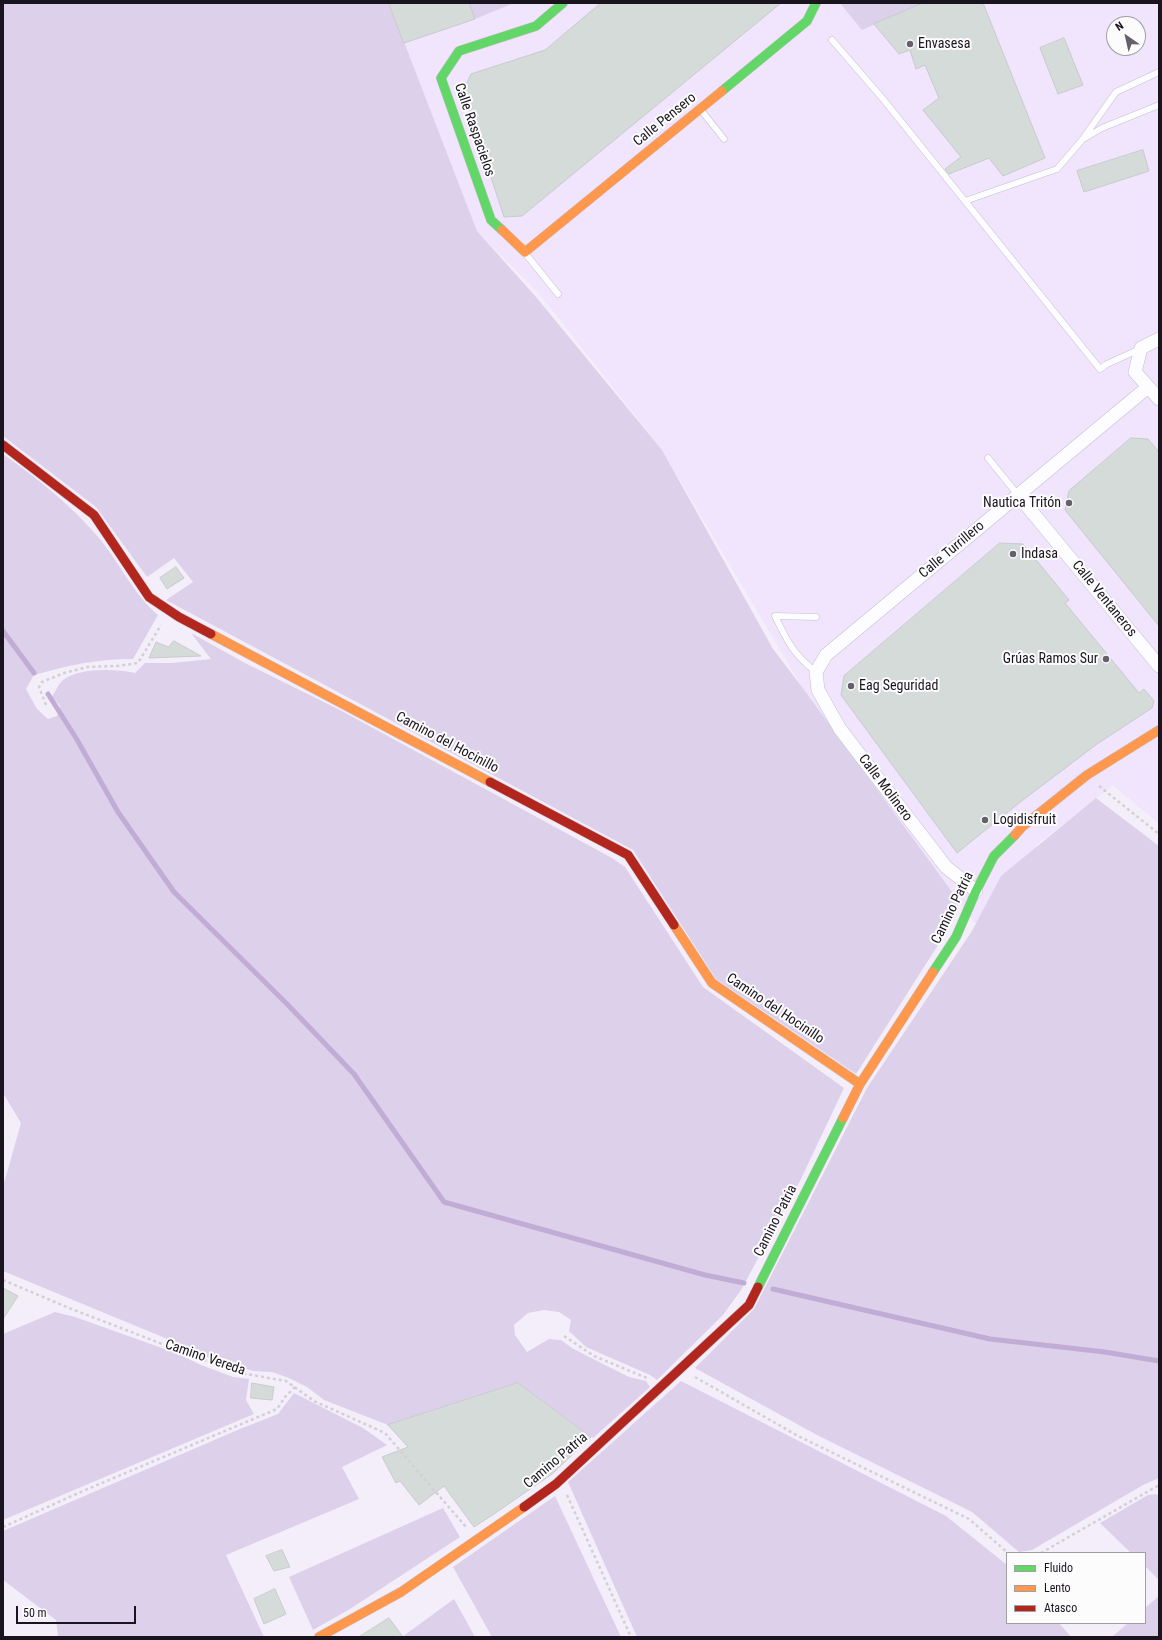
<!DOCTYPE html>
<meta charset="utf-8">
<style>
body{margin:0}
#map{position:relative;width:1162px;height:1640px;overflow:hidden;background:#f4eefa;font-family:"Roboto Condensed",sans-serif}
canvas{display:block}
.frame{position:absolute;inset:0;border:4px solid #1a141f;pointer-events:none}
.legend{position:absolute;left:1006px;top:1552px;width:140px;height:72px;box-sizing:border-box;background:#fcfcfc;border:1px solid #a29fa4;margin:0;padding:5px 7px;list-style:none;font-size:12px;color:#1a141f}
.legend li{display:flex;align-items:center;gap:8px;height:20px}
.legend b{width:20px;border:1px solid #a29fa4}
.north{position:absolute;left:1106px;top:16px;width:40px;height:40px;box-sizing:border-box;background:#fcfcfc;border:1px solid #a29fa4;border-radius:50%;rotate:326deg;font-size:11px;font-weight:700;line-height:16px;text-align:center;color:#1a141f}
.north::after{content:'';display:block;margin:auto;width:14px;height:18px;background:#66606c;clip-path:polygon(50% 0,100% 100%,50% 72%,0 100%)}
.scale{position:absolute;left:16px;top:1606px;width:120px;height:18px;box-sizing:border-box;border:2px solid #1a141f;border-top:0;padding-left:5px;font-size:12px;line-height:14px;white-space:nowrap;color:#1a141f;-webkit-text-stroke:3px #fcfcfc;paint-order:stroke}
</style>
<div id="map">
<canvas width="1162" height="1640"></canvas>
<div class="frame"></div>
<ul class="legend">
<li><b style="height:5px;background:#63d668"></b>Fluido</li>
<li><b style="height:5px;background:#ff974d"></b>Lento</li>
<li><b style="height:5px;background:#b3261e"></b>Atasco</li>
</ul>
<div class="north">N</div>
<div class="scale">50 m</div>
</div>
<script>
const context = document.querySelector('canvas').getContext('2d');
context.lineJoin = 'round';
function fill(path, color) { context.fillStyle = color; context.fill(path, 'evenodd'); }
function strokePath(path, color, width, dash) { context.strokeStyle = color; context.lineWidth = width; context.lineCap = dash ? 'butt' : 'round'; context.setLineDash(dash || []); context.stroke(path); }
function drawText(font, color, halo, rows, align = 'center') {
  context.font = font + ' "Roboto Condensed",sans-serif'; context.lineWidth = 4; context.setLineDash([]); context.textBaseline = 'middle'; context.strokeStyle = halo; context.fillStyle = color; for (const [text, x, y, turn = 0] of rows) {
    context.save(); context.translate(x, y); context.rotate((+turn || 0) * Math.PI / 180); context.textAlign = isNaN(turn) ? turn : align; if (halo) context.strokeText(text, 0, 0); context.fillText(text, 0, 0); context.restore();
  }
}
fill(new Path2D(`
 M389 3H1159V824L1113 785 1039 843 976 925 802 687 662 450 542 297 477 231ZM1114 24H1138V48H1114Z`), '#f0e5fc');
fill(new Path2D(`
 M3 3H389L477 231 536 297 662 450 773 649 802 687 958 900 957 911 945 934 856 1074 716 979 633 850 166 600 193 582 174 558 147 577 96 507 3 436Z
 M469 3H514L475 19Z
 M840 3H923L862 30Z
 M3 454C38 479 71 505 99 538 120 563 133 594 158 615L133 659C96 659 70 665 34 675L26 689 37 709 48 719 57 716 60 706 52 697C55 692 58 685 62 681 79 667 114 669 135 673L145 663H172L211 659 191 633 245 663 338 709 612 858 625 867 703 987 844 1088 800 1181 741 1290 723 1315 657 1380 650 1375 586 1347 569 1331 571 1320 559 1312 544 1310 528 1313 514 1325 515 1335 527 1352 549 1339 561 1340 572 1348 595 1360 629 1377 646 1381 650 1387 593 1438 518 1383 388 1425 324 1400 307 1387 289 1378 272 1372 254 1371 218 1362 177 1343 3 1271V1187L21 1123 3 1093Z
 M1096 798 1159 846V1478L1143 1485 1032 1550 1019 1552 972 1512 817 1435 695 1368 754 1309 867 1088 972 931 1001 876Z
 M55 1312 75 1317 176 1353 201 1365 233 1377 249 1379 246 1400 254 1414 3 1520V1334Z
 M681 1381 946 1516 1007 1565V1623H1059L1071 1637H637L568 1482Z
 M294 1393 363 1428 387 1445 342 1467 359 1499 226 1555 264 1637H58L56 1620 3 1580V1531L240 1429 278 1414Z
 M1156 1494 1159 1496V1580L1145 1566V1553H1131L1100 1523 1148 1495Z
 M555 1496 621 1637H492L453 1567Z
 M443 1508 460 1537 350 1609 313 1630 289 1577Z
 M1159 1596V1637H1112L1128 1623H1145V1608Z
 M454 1599 475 1637H402Z`), '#ddd0ea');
strokePath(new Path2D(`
 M3 631 34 673
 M48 694 76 738 118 812 174 892 287 1004 354 1074 444 1202 705 1275 744 1283
 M773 1289 990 1339 1105 1352 1159 1361`), '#c0acd4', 5);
const building = new Path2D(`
 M389 3H469L475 19 404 43Z
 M601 3H781L522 216 504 217 463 91 471 74 545 50Z
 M923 3H983L1045 158 1003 176 989 158 949 174 945 169 961 157 923 110 939 98 925 65 916 69 910 50 899 54 874 24Z
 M1064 38 1083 85 1058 94 1040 48Z
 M1143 150 1149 171 1084 192 1077 171Z
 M1131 438 1148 439 1159 452V626L1065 510 1069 491Z
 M1000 543 1023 544 1069 600 1065 603 1139 693 1144 689 1154 701 1152 708 1097 744 1019 803 957 853 841 695 844 676Z
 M176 567 184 578 167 589 160 578Z
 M174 641 201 656 149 658 156 642 168 647Z
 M3 1288 18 1296 3 1319Z
 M252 1383 274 1387 272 1400 251 1398Z
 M518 1383 591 1437 552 1474 494 1514 474 1527 444 1486 419 1505 400 1481 396 1483 382 1457 408 1447 388 1425Z
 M282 1550 290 1567 274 1571 266 1556Z
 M275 1589 286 1614 264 1624 254 1599Z
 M389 1618 403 1637H359Z`);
fill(building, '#d4dbd9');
strokePath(building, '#c8cbcc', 1);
const lane = new Path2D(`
 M832 40 883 99 1100 369 1107 364 1140 349
 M701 110 724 139
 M1085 138 1102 128 1159 105
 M965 201 1057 169 1082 140 1116 92 1159 72
 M525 253 558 294
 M988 458 1018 495
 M816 617 775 616C787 641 794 655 816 672`);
const street = new Path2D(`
 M1159 339 1141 348 1135 372 1159 399
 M1018 495 1159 666
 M976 891 946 867 840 729 818 690 816 672 826 655 1148 387`);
const fast = new Path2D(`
 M722 91 807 21 816 3
 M502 230 491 220 441 78 459 51 536 26 563 3
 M933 972 956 937 976 891 994 856 1015 835
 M758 1287 843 1118`);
const slow = new Path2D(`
 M502 230 525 252 722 91
 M211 634 490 782
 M1015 835 1022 827 1087 775 1159 730
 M674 925 712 983 860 1084
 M843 1118 860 1084 933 972
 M319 1637 401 1592 524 1507`);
const jam = new Path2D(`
 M3 445 94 515 149 597 179 617 211 634
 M490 782 628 855 674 925
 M524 1507 556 1484 749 1305 758 1287`);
strokePath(lane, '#c5c0cb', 7);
strokePath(street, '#c5c0cb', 14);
strokePath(fast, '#c5c0cb', 10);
strokePath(slow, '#c5c0cb', 10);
strokePath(jam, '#c5c0cb', 10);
strokePath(new Path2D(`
 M46 705 39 687 42 682 64 673 87 667 117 666 138 663 161 625
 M1099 786 1159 834
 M3 1280 69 1308 235 1372 286 1381 314 1401 385 1433 466 1527
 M564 1336 594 1356 647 1378
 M695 1377 798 1436 969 1519 1008 1553
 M567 1495 631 1637
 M3 1527 83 1491 277 1409 285 1397 295 1387
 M1041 1553 1159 1485`), '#d2d0d4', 2.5, [3, 3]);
strokePath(lane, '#fdfcfe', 6);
strokePath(street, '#fdfcfe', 13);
strokePath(fast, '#63d668', 9);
strokePath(slow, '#ff974d', 9);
strokePath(jam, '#b3261e', 9);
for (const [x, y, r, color] of [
 [910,44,4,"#66606c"],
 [1069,503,4,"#66606c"],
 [1013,554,4,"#66606c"],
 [1106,659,4,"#66606c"],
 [851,686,4,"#66606c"],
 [985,820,4,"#66606c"]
]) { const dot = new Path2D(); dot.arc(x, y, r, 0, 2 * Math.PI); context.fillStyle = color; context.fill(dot); strokePath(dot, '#fcfcfc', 1.5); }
drawText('14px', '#1a141f', '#fcfcfc', [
 ["Envasesa",918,44],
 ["Nautica Tritón",1061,503,"right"],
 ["Indasa",1021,554],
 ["Grúas Ramos Sur",1098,659,"right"],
 ["Eag Seguridad",859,686],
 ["Logidisfruit",993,820]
], 'left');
drawText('14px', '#1a141f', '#fcfcfc', [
 ["Calle Pensero",665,120,-39],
 ["Calle Raspacielos",474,130,71],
 ["Calle Turrillero",952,550,-40],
 ["Calle Ventaneros",1104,599,51],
 ["Camino del Hocinillo",447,743,28],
 ["Calle Molinero",885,788,53],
 ["Camino Patria",953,908,-64],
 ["Camino del Hocinillo",775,1009,34],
 ["Camino Patria",776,1221,-63],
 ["Camino Vereda",205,1358,19],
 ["Camino Patria",556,1461,-40]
]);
</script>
